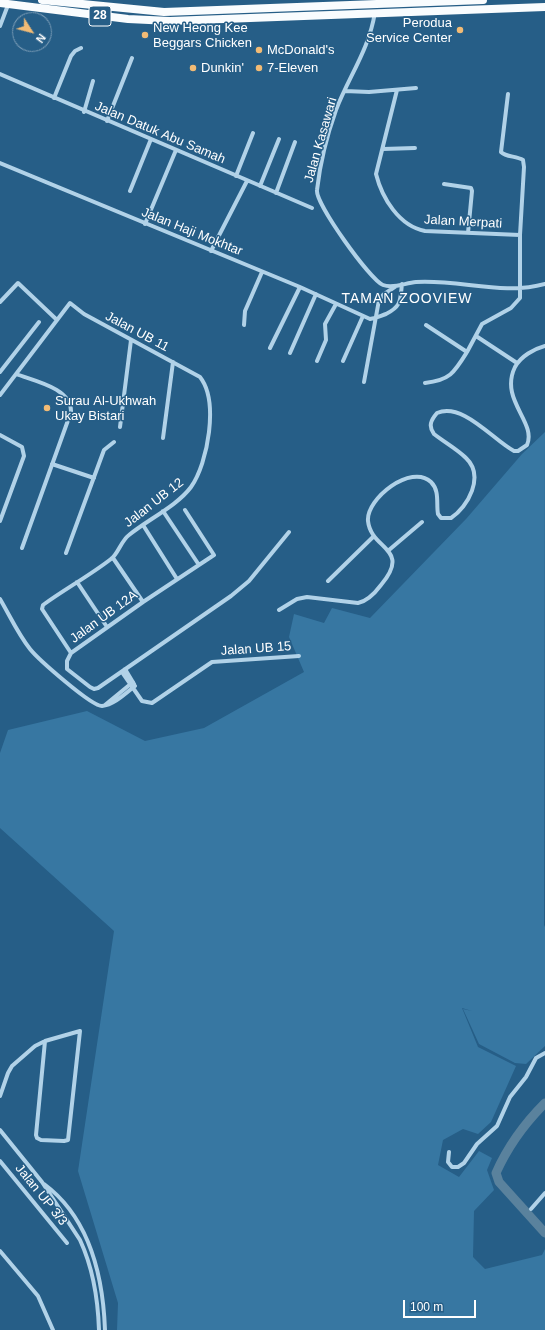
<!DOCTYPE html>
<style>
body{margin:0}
#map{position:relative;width:545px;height:1330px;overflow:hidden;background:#265e87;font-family:Arial,sans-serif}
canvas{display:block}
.north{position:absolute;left:12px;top:12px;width:40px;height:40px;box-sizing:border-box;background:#265e87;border:1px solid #7d9eb7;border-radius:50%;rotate:126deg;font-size:11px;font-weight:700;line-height:16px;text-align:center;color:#fff}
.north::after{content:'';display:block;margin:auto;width:14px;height:18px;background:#f2bb75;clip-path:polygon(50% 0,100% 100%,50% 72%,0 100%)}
.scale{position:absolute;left:403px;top:1300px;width:73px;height:18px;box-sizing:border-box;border:2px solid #fff;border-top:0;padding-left:5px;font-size:12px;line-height:14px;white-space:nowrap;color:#fff;-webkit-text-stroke:3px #265e87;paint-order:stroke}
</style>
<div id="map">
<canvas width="545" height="1330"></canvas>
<div class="north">N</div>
<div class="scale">100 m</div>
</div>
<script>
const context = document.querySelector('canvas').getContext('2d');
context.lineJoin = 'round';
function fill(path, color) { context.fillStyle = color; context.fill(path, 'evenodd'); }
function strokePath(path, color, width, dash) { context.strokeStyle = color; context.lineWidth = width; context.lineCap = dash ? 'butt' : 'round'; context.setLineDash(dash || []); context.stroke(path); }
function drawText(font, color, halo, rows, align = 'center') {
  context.font = font + ' Arial,sans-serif'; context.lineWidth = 3; context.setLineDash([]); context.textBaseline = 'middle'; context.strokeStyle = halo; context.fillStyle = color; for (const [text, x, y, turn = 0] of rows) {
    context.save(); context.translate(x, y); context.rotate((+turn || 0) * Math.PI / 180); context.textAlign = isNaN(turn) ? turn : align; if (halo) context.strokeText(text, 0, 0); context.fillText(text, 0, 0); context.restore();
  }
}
fill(new Path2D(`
 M545 432 544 925 545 927V1046L526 1064 515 1063 479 1044 463 1009 472 1011 462 1008 478 1047 516 1066 491 1122 478 1134 463 1129 443 1140 438 1165 459 1177 479 1151 492 1158 487 1170 494 1190 474 1211 473 1257 485 1269 542 1255 545 1249V1330H117L118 1303 78 1171 114 931 0 828V753L8 730 87 711 145 741 204 728 304 672 289 637 294 614 324 623 332 608 370 618 466 519 522 454Z`), '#3777a2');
strokePath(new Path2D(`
 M545 1103C524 1124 508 1146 496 1173L499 1182 545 1233`), '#5a829d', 9);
strokePath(new Path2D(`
 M375 12C369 50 349 76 336 110 327 135 320 164 317 190 315 203 370 280 383 285 393 289 405 283 416 282 459 279 503 296 545 284
 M0 26 8 5
 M0 74 312 208
 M397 90 376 174C382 198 399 226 425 231L520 235
 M345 91 369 92 416 88
 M54 98 71 56 75 51 81 48
 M84 112 93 81
 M107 121 132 58
 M383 149 415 148
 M0 163 300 287 370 319C376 318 380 316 386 314 402 306 400 300 402 284
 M236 176 253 133
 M444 184 471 188 472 191 468 233
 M260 186 279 139
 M130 191 151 139
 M276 193 295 142
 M145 224 176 150
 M211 251 247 181
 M0 302 18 283 57 320
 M244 325 245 311 262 272
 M426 325 467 352 482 324 511 308 520 298V235L524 167 523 160C516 156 506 157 501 152L508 94
 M476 336 517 363
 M270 348 300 287
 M290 353 316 294
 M317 361 326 340 325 324 336 304
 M343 361 363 316
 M0 372 39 322
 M16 374C34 381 72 388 71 412L22 548
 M364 382 379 300 383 295 396 286
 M425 383C450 380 454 373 467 352
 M0 395 70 303 84 314 200 377C219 401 208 463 191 487 177 506 147 520 129 535 121 541 118 554 111 559 89 576 65 589 43 605L42 609 71 653
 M120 427 131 340
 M0 435 22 447 24 456 0 521
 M163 438 173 362
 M52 464 94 478
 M185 510 214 555 143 602 71 653 67 661V669L90 687 94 689 98 688 231 596 249 581 289 532
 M163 511 199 565
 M143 525 177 579
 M389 550 422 522
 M66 553 104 450 114 442
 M113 558 143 602
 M328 581 374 536
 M77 582 107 627
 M0 599C10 616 18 634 30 649 38 659 91 706 102 706 114 705 126 693 135 686
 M279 610 297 599 307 597 358 603C368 601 375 593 381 585 412 548 371 550 368 521 366 499 411 463 431 482 440 491 436 504 438 514L441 518H451C468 507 485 476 466 458 457 449 444 442 434 434 428 426 431 420 437 413 463 402 493 440 514 451H518L527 445C537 422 499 400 515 367 521 356 534 349 545 346
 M125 669 134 684
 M122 672 142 701 152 703 212 662 299 656
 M105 705 133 682
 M0 1096 8 1073 12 1066 35 1046 45 1041 80 1031 68 1140 64 1141 41 1140 37 1138 36 1135 45 1041
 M0 1130 42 1182 80 1240C93 1268 98 1300 99 1330
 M449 1152 448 1162 452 1167H458L464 1163 477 1144 497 1126 510 1097 526 1077 536 1058 545 1053
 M0 1161 67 1243
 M44 1184C90 1218 103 1276 105 1330
 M531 1209 545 1193
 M0 1251 38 1296 53 1330`), '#b1d2e8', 4);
strokePath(new Path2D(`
 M42 0 164 12 483 0
 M0 3 128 19 170 21 545 7`), '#f9fcfe', 8);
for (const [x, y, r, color] of [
 [460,30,4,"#f2bb75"],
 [145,35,4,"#f2bb75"],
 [259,50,4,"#f2bb75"],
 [193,68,4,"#f2bb75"],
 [259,68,4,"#f2bb75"],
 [47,408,4,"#f2bb75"]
]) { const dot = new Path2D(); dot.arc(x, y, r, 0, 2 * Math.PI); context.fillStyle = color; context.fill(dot); strokePath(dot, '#265e87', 1.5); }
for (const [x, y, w] of [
 [100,16,22]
]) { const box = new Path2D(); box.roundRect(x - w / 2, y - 10, w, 20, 3); context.fillStyle = '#265e87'; context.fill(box); strokePath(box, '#fff', 1); }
drawText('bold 12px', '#fff', null, [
 ["28",100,16]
]);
drawText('13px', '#fff', '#265e87', [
 ["Perodua",452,23,"right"],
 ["Service Center",452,38,"right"],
 ["New Heong Kee",153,28],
 ["Beggars Chicken",153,43],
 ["McDonald's",267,50],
 ["Dunkin'",201,68],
 ["7-Eleven",267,68],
 ["Surau Al-Ukhwah",55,401],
 ["Ukay Bistari",55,416]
], 'left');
drawText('13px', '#fff', '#265e87', [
 ["Jalan Datuk Abu Samah",160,133,23],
 ["Jalan Kasawari",321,140,-74],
 ["Jalan Merpati",463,222,3],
 ["Jalan Haji Mokhtar",192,232,22],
 ["Jalan UB 11",137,332,28],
 ["Jalan UB 12",154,503,-38],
 ["Jalan UB 12A",104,617,-36],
 ["Jalan UB 15",256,649,-4],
 ["Jalan UP 3/3",41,1195,51]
]);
context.letterSpacing = '1px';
drawText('14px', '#fff', '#265e87', [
 ["TAMAN ZOOVIEW",407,299]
]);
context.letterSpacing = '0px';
</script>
